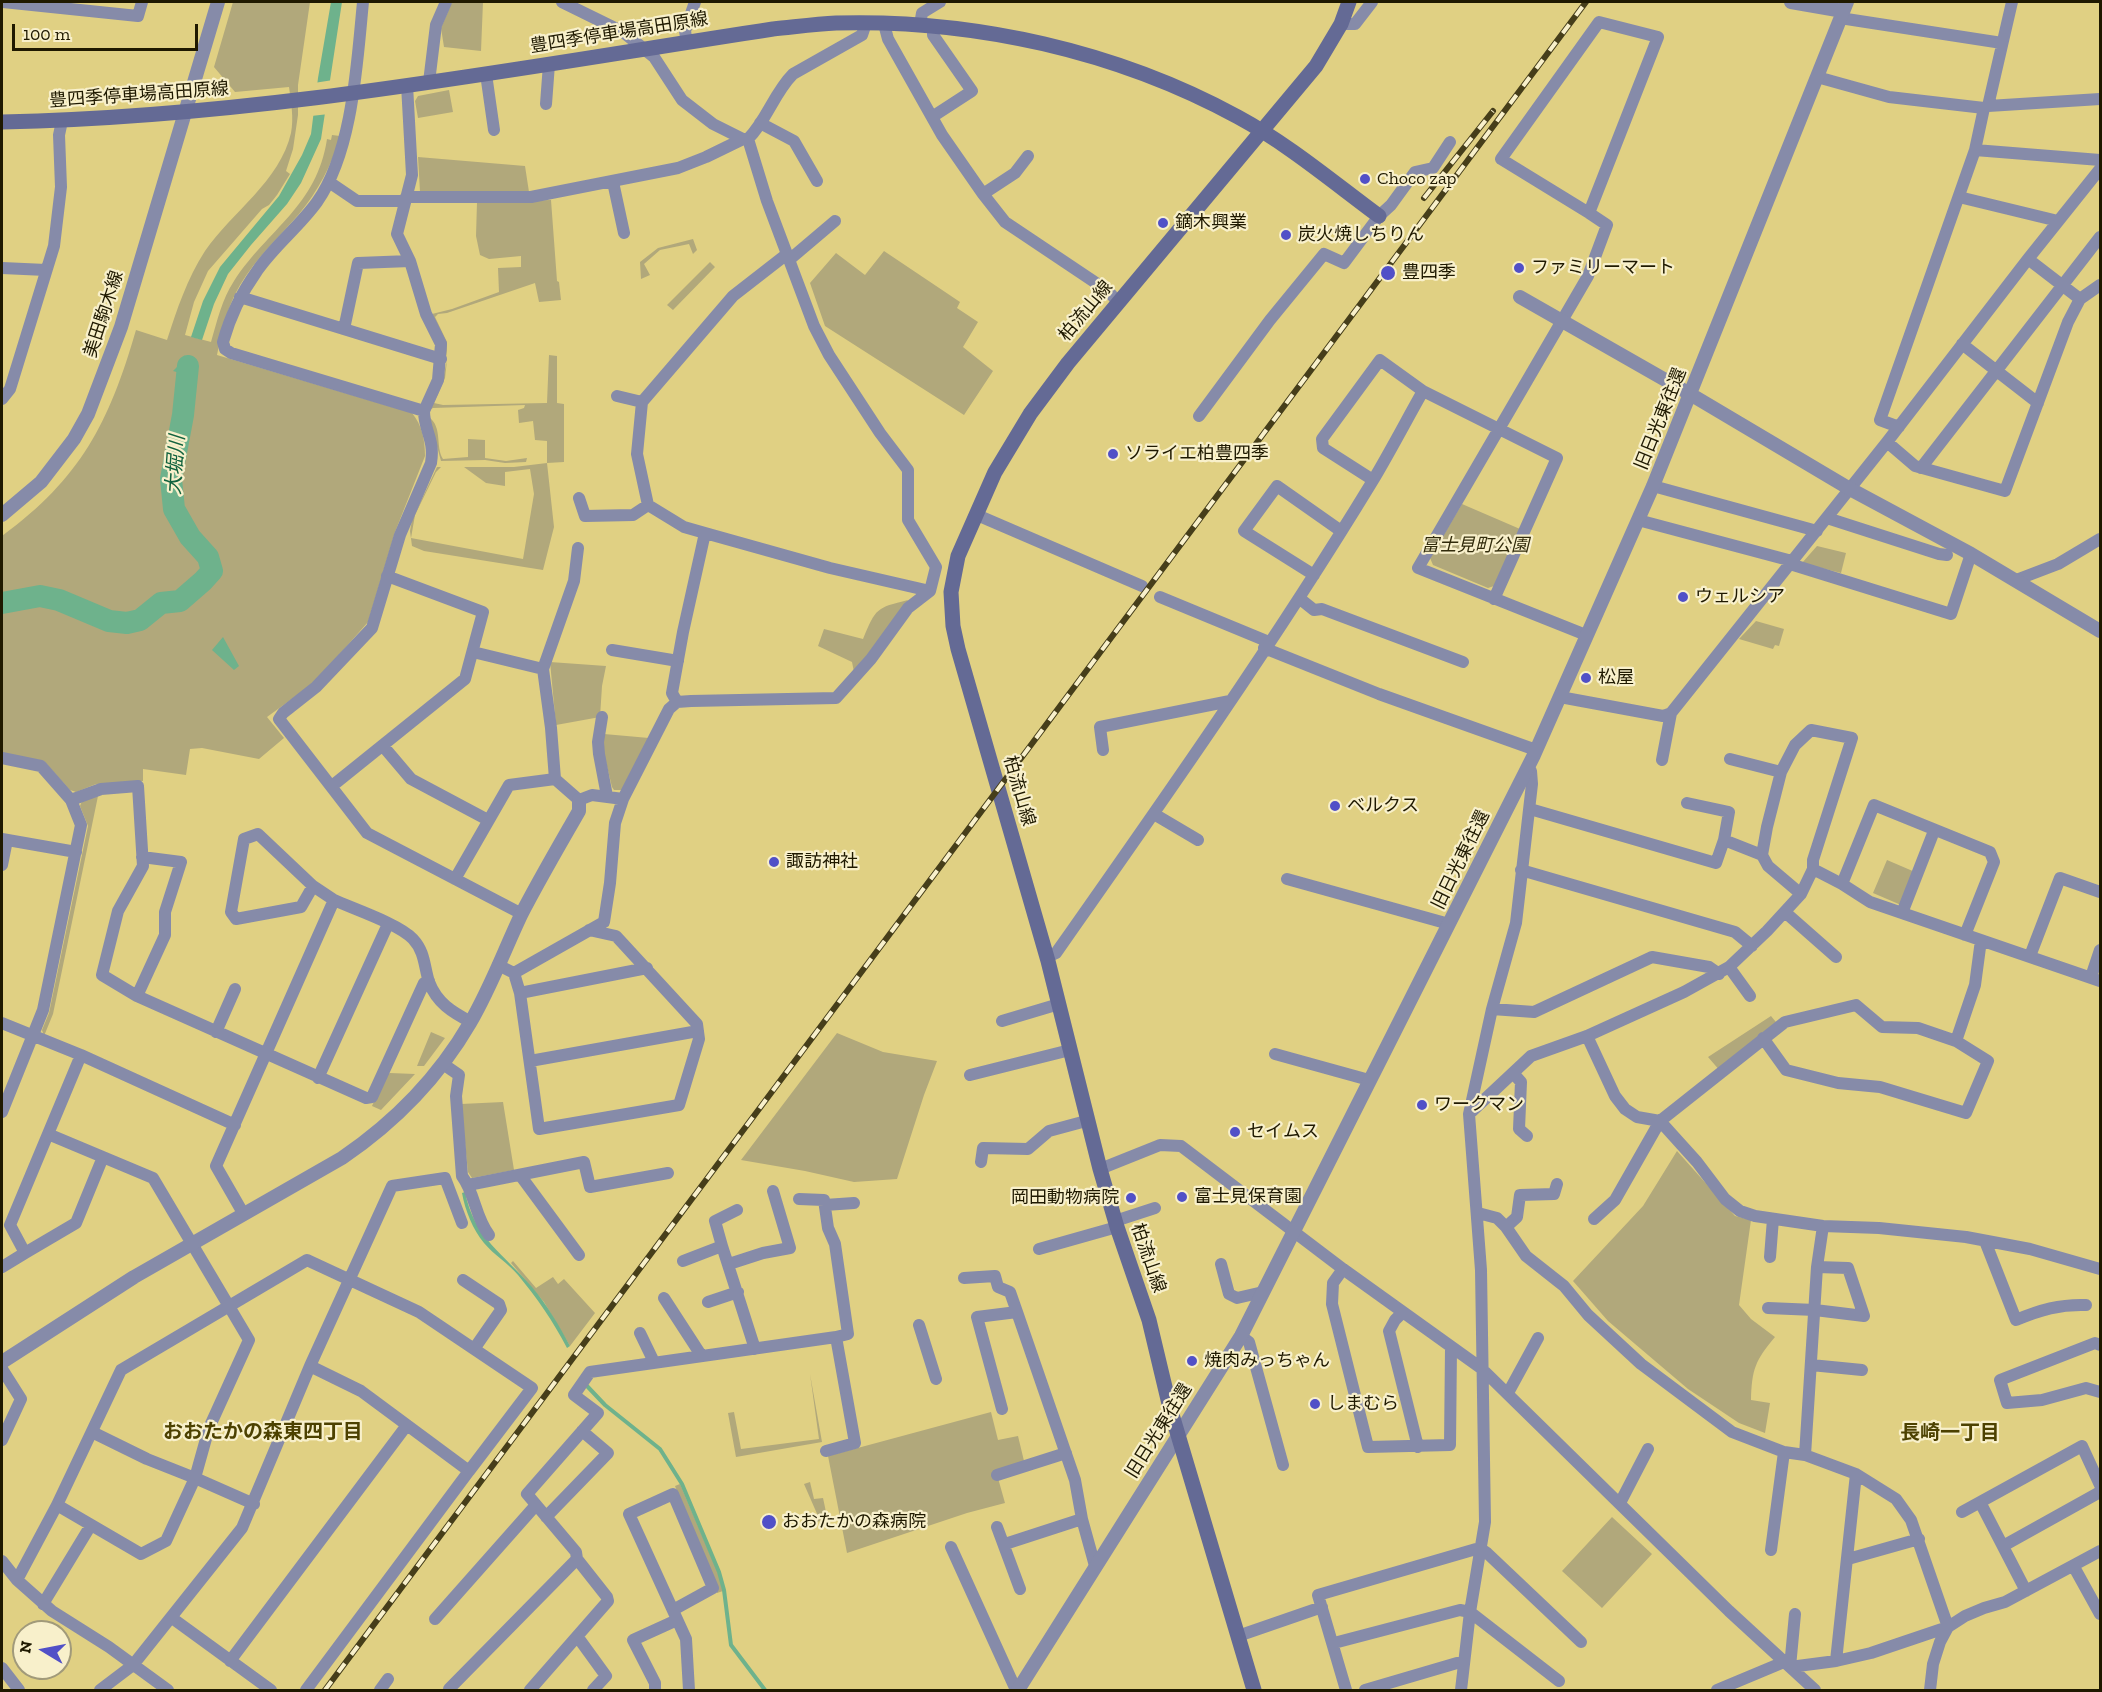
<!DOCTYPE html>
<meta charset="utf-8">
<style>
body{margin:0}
#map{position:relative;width:2102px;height:1692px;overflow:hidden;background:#e0d083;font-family:"Zilla Slab",serif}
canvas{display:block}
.frame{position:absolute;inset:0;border:3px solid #1f1900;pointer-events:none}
.north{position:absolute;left:12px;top:1620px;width:60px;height:60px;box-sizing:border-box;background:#f8f0cb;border:2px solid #a19a7a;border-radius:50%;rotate:280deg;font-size:16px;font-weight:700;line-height:24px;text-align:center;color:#1f1900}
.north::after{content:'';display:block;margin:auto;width:21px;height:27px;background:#5150c7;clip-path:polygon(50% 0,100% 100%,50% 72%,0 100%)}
.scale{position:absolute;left:12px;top:24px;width:186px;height:27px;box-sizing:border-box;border:3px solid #1f1900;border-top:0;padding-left:8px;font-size:18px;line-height:21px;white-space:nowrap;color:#1f1900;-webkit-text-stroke:4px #f8f0cb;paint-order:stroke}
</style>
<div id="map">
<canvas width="2102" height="1692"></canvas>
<div class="frame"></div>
<div class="north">N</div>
<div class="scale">100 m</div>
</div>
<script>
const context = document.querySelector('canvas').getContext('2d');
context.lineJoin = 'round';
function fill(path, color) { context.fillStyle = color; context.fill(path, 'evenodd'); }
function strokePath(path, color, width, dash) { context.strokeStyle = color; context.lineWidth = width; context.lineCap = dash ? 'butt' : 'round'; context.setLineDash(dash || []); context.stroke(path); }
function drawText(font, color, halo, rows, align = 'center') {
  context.font = font + ' "Zilla Slab","Noto Sans JP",serif'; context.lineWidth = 4.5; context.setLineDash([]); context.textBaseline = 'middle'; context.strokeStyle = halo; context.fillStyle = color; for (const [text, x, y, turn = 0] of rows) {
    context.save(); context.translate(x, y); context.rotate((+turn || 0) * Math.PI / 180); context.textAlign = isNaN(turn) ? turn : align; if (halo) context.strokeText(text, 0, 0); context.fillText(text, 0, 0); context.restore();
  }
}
fill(new Path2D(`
 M233 2H310L298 85V115L293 149 286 171 290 174 277 195 269 205 262 209 208 271 194 302 185 335 211 342C217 321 222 299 234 281 268 229 317 206 327 139L331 140 332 135 340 136C332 165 318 191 299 214 279 237 256 258 240 285 227 307 222 330 217 355L412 413C422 425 425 440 425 456L395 532 368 622 315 682 267 717 284 738 259 759 202 748 190 749 186 775 143 769V781L96 784 76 792 70 790 44 761 2 753V536C81 478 109 423 136 330L167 340C177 309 187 279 205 251 232 212 280 181 291 133 294 118 291 102 289 87L235 92 214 67Z
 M452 2H483L481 51 444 47 441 28Z
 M449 90 453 112 418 118 415 101 418 96Z
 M418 157 525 166 529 192H420Z
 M551 200 557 281 559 282 561 300 539 302 535 283 447 313 438 314 435 317 447 342V358L445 342 432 314 452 309 499 292 498 268 521 267V256L489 259 480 255 476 236 477 202Z
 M693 239 697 250 693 254 689 244 660 250 644 264 650 275 641 279 640 262 658 248Z
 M884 251 960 302 957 308 978 322 963 347 993 371 964 415 825 326 810 283 836 253 865 275Z
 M710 262 715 267 673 310 667 305Z
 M549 355 557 356V403L564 404V462L547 463 554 527 543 570 424 551 412 546 410 531 412 520 437 467H514L547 463V441L535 440 533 421 519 423 518 410 524 408 525 405 433 408 429 410 443 379 447 360 445 378 434 403 443 405 547 403ZM464 467 486 483 505 486V472L530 469 534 494 523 559 411 538 415 515 436 472 441 467Z
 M429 417C443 428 435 446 443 459L468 457V439L485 440V458L506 461 527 458 526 462 505 463 485 460 441 461Z
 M1462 504 1520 529 1494 586 1488 588 1433 565 1430 558Z
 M1817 546 1846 553 1841 573 1802 563Z
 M908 600 874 660 854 672 852 662 818 646 824 629 863 639C876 608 876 608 908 600Z
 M1756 621 1784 629 1779 646 1775 645 1773 649 1739 639Z
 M550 662 606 666 602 686 600 717 556 725Z
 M604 734 649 738 622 790H614L612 787 604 754Z
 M98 796 53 1014 44 1036 42 1030 49 1013 88 826 80 806 82 801Z
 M1887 860 1915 872 1901 905 1873 893Z
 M1771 1016 1780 1027 1721 1072 1708 1057Z
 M431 1032 445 1038 424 1066H417Z
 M837 1033 883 1052 937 1061 924 1095 897 1179 854 1182 805 1171 741 1160Z
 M390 1073 415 1074 381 1110 372 1106 386 1075Z
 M503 1102 514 1170 472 1178 468 1172 461 1104Z
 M1677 1151 1735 1216 1751 1220 1739 1305 1751 1319 1775 1337C1755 1361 1752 1369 1751 1400L1770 1403 1765 1433 1739 1423 1688 1389 1608 1321 1573 1281 1643 1206Z
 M513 1261 536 1288 553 1277 558 1284 564 1279 595 1313 570 1346 544 1302 511 1263Z
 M810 1374 822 1442 736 1457 728 1413 734 1412 741 1449 819 1439Z
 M991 1412 998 1440 1018 1436 1024 1461 996 1471 1005 1503 967 1513 847 1553 828 1456Z
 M810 1482 814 1499 823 1498C827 1517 829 1517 811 1525L809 1521 818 1516 804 1484Z
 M680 1484 718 1573 723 1591 717 1593 716 1583 675 1486Z
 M1612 1517 1652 1554 1602 1608 1562 1571Z`), '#b1a87b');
fill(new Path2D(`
 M331 2H342L321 139 301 183 287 204 251 245 228 274 214 304 202 340 191 337 203 301 220 267 279 196 302 155 311 134 318 78Z
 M181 363 194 366 197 378 173 371Z
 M223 637 239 666 234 670 212 650Z
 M465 1192C474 1238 504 1254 532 1287 547 1305 559 1325 570 1346L567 1348C553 1321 537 1298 518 1275 508 1263 494 1255 484 1243 473 1230 465 1210 462 1193Z`), '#6eb28c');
fill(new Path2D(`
 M333 80 329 114 311 116 314 83Z`), '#e0d083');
strokePath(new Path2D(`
 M587 1386 605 1405 660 1449 682 1484 719 1572 724 1590 731 1645 765 1690`), '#6eb28c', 4);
strokePath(new Path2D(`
 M2 603 40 596 59 600 109 621 127 623 140 620 161 603 180 601 203 581 212 571 208 557 190 537 174 509 171 479 183 415 188 366`), '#6eb28c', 22);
strokePath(new Path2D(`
 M3 2 138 16 142 2
 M363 2C357 62 353 151 317 202 299 227 274 246 257 271 242 292 230 317 223 342L225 349 231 353 424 411C424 431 435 439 431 463L400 535 372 628 316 687 283 713 279 719 367 833 522 914
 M1840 18 2002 43
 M884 24 888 39 942 135 983 194 1005 222 1108 291 1119 303
 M1341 24H1355L1372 2
 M920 25 922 13 940 2
 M687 43 685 31 695 2
 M486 74 494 130
 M1817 77 1889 97 1984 108 1988 106 2100 99
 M429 82 436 25 446 2
 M407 85 412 175 397 234 410 261 426 314 441 344 438 380 424 411
 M546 104 549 64
 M1988 106 2012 2
 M932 117 972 91 933 35V27
 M760 123 794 141 817 181
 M748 139C767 120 774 93 793 74L862 35 866 23
 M1975 150 2100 160
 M329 182 357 201H404
 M613 182 624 233
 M983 194 1015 173 1028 156
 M406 197H531L678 168 706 157 743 139
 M1959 197 2058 221
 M787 254 733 296 642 402 637 454 648 505 684 527 705 533 830 568 930 591
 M2028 259 2080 299
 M789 260 835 221
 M2 268 46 270
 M240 297 441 359
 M344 329 358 263 410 261
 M1962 344 2038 403
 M617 396 642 402
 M2 399 10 389 54 246 61 187 59 135 62 121
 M1199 416 1270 320 1324 254 1344 263 1379 216 1391 205 1415 172 1433 168 1450 142
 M1899 427 1880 420 1975 150 1984 108
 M1887 442 1915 466 2005 491 2068 322 2080 299 2100 285
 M1921 468 2100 237
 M1373 480 1323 448 1322 439 1380 360 1423 391
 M1653 486 1817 531
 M579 498 585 516 633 515 648 505
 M977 515 1142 586
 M1827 518 1939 554 1947 555
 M1638 520 1792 561
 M1790 564 1951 614 1971 554
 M1314 575 1244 531 1277 486 1341 531
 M2016 580 2058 564 2100 539
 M1160 597 1269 642
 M1299 598 1314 610 1322 609 1463 662
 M1586 635 1418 568 1588 276 1607 225 1589 213 1658 37 1599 22 1501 159 1589 213
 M1264 648 1379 694 1536 750
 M612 650 678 661
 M473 652 543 669 551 728 555 779 579 800 592 795 623 799
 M543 669 574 581 578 548
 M1560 697 1663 716 1671 713 1887 442 2028 259 2100 169
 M677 702 672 693 683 632 705 533
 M602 717 598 742 599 754 607 796
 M383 746 411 779 488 820
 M1103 750 1100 727 1230 701
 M2 758 41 766 71 800 81 825 43 1010 2 1112
 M1730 759 1781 772
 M1662 760 1671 713
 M332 786 465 679 483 612 387 576
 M71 800 101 789 138 786 143 866 118 911 102 975 137 996 366 1098 372 1097 424 983 429 981
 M1687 803 1729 812 1724 840 1762 855
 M1530 809 1716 863 1724 840
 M1154 814 1198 840
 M2 839 76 852
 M2 865 7 840
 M1813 869 1842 884 1870 902 2100 981
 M1521 870 1735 932 1752 946
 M455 879 509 785 555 779
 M1287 879 1449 924
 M1842 884 1874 805 1990 852 1994 862 1965 935
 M313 886 258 834 244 839 231 912 236 919 301 907 313 886 334 900
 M1786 913 1836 957
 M1902 913 1934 831
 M2030 956 2060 878 2100 892
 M1047 957 1056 953C1165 798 1274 643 1372 482 1390 452 1406 421 1423 391L1557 458 1494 599
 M498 965 514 973 520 993 539 1129 679 1105 699 1039 697 1024 616 936 589 930
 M1729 967 1750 996
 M514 973 604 922 610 883 615 823 623 799 669 709 677 702 691 701 836 698 871 659 908 608 930 591 936 567 908 520V470L880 433 829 355 814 326 767 201 748 139H743L713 124 682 100 654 57 623 32 562 2
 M2091 977 2100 950
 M520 993 647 968
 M137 996 165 935V912L181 862 142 857
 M1492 1009 1534 1012 1652 957 1709 967 1719 974
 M1002 1021 1059 1004
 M2 1023 81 1055 235 1125
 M216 1032 235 989
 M1587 1036 1615 1096 1625 1109 1637 1117 1660 1121 1697 1162 1725 1199 1740 1211 1755 1216 1823 1226 1879 1228 1966 1237 2030 1249 2100 1269
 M1763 1038 1786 1070 1838 1083 1880 1087 1966 1113 1988 1061 1956 1041
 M1275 1054 1369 1080
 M530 1061 698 1031
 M443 1064 459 1075 456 1096 462 1176C475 1193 475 1217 489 1235
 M1513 1073 1521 1082 1519 1129 1527 1136
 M970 1075 1070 1050
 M318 1078 388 924
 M1469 1114 1531 1056 1587 1036 1684 992 1729 967 1767 931 1801 894 1813 869V860L1852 738 1811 730 1795 745 1781 772 1767 827 1762 855 1768 866 1801 894
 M48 1134 153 1178 249 1340 209 1428 195 1478 254 1504
 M981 1162 983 1148 1028 1149 1049 1131 1086 1121
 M1100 1169 1160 1145 1181 1146 1343 1269 1481 1368 1729 1611 1815 1690
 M520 1175 579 1255
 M468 1185 584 1162 590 1187 668 1173
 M825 1205 854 1203
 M243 1213 216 1166 334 900C354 909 399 924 413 939 425 952 424 966 429 982 437 1003 452 1012 471 1022
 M1478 1213 1497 1218 1506 1227 1526 1256 1564 1286 1588 1315 1641 1364 1732 1432 1784 1452 1805 1455 1856 1474 1896 1499 1911 1520 1948 1627 1871 1653 1836 1661 1790 1667 1795 1614
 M1594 1219 1615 1200 1660 1121 1785 1022 1856 1005 1882 1027 1918 1028 1956 1041 1975 985 1981 940
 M1115 1221 1155 1208
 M1506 1227 1517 1217 1520 1195 1554 1194 1557 1184
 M1985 1241 2016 1320C2040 1310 2060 1304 2086 1305
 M722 1246 715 1221 737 1210
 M1039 1249 1117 1227
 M25 1253 76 1223 103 1157
 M1770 1257 1773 1219
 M683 1261 722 1246 755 1349
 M729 1264 763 1253 790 1248 773 1191
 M1221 1264 1229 1294 1237 1298 1263 1292
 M2 1267 25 1253 10 1225 81 1055
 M1343 1269 1333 1283 1332 1304 1368 1447 1450 1445 1451 1348
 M964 1278 995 1276 998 1287 1010 1292 1017 1312
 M463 1280 499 1304 501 1310 474 1349
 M664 1298 701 1355
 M708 1302 738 1292
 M1768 1308 1815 1310 1864 1316 1848 1268 1817 1267
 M1403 1312 1395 1320 1389 1331 1418 1447
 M919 1325 936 1379
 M640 1333 654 1362
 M1241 1336 1249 1342 1283 1465
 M2100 1345 2095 1343 2000 1380 2007 1403 2042 1400 2086 1388 2100 1392
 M1811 1365 1862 1370
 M310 1366 392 1186 445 1178 462 1223
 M2 1369 21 1399 2 1440
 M1508 1393 1538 1338
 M1002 1409 977 1317 1017 1312 1075 1480 1082 1519 1095 1566
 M826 1451 855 1443 836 1337
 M1805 1455 1817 1267 1823 1226
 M997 1475 1066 1453
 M1980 1502 2026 1591
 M1620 1503 1648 1449
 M57 1505 141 1554 166 1541 195 1478 147 1459 92 1432
 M1962 1512 2082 1446 2100 1485
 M546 1517 608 1453 582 1431
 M997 1527 1020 1589
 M1005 1544 1082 1519
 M2003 1546 2100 1492
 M951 1547 1016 1690
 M1771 1550 1784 1452
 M1848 1559 1919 1539
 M2 1561 17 1580 52 1611 109 1647 168 1690
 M2074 1567 2100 1614
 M17 1580 57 1505 121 1370 307 1260 419 1312 532 1388 469 1471
 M43 1604 91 1525
 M673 1610 713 1588 673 1494 629 1514 686 1639 689 1690
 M172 1618 271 1690
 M435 1619 536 1505
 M577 1636 606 1676 593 1690
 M1238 1636 1322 1607
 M1334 1643 1460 1610 1470 1612 1559 1681
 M230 1661 407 1425
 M1836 1661 1856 1474
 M2 1668 19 1690
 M100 1690 133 1665 242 1528 310 1366 361 1391 469 1471 306 1690
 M380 1690 388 1679
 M450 1690 449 1689 577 1559
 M530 1690 608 1601 607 1597 577 1559 576 1552 527 1494 598 1413 574 1395 590 1372 836 1337 848 1334 835 1244 828 1228 824 1200 799 1199
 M655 1690V1683L633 1640 677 1620
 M1346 1690 1318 1595 1476 1549H1481L1487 1553 1581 1642
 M1365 1690 1457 1663 1463 1664
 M1461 1690 1470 1612 1485 1522 1481 1270 1469 1114 1492 1009 1516 923 1532 784 1531 771 1527 769
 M1717 1690 1784 1662
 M1930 1690 1933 1664 1940 1642 1948 1627 1965 1616 1984 1608 2005 1602 2100 1551`), '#868ba9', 12);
strokePath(new Path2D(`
 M1791 2 1843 11
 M1520 297 1690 394 1850 489 1971 554 2100 631
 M2 515 41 482 74 439 88 414 121 327 218 2
 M2 1362 134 1277 342 1158C395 1122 438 1078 470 1023 490 989 504 951 521 915 539 880 559 846 579 811V800
 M1018 1690 1241 1336 1534 755 1653 486 1847 2`), '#868ba9', 14);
strokePath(new Path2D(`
 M2 122C261 117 517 68 773 29 794 27 815 24 836 23 974 19 1117 51 1238 117 1288 144 1333 182 1379 216
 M1254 1690 1170 1408 1149 1320 1117 1227 1100 1169 1048 961 958 649 953 626 951 592 958 556 995 472 1030 414 1068 363 1316 66 1341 24 1349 2`), '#646a95', 15);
const rail = new Path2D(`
 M1424 198 1493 111
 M325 1690 1586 2`);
strokePath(rail, '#463e1a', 6);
strokePath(rail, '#f8f0cb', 4, [11]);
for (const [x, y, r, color] of [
 [1365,179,6,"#5150c7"],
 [1163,223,6,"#5150c7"],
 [1286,235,6,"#5150c7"],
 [1519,268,6,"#5150c7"],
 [1388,273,8,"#5150c7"],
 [1113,454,6,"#5150c7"],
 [1683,597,6,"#5150c7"],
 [1586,678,6,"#5150c7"],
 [1335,806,6,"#5150c7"],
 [774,862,6,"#5150c7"],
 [1422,1105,6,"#5150c7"],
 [1235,1132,6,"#5150c7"],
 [1182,1197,6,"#5150c7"],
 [1131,1198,6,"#5150c7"],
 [1192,1361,6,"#5150c7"],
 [1315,1404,6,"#5150c7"],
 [769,1522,8,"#5150c7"]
]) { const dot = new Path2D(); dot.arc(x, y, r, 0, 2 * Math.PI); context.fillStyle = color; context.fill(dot); strokePath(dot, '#f8f0cb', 2); }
drawText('18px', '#1f1900', '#f8f0cb', [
 ["豊四季停車場高田原線",619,33,-9],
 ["豊四季停車場高田原線",139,95,-4],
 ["柏流山線",1086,311,-50],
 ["美田駒木線",104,314,-72],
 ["旧日光東往還",1661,419,-68],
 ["柏流山線",1019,791,74],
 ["旧日光東往還",1461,860,-64],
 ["柏流山線",1148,1258,71],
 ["旧日光東往還",1159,1431,-58]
]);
drawText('18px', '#1f1900', '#f8f0cb', [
 ["Choco zap",1377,179],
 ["鏑木興業",1175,223],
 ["炭火焼しちりん",1298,235],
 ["ファミリーマート",1531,268],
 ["豊四季",1402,273],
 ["ソライエ柏豊四季",1125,454],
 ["ウェルシア",1695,597],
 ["松屋",1598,678],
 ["ベルクス",1347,806],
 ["諏訪神社",786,862],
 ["ワークマン",1434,1105],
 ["セイムス",1247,1132],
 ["富士見保育園",1194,1197],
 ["岡田動物病院",1119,1198,"right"],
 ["焼肉みっちゃん",1204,1361],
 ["しまむら",1327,1404],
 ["おおたかの森病院",782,1522]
], 'left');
drawText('italic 18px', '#312b0b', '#f8f0cb', [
 ["富士見町公園",1475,546]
]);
drawText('italic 20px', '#11623e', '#f8f0cb', [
 ["大堀川",176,465,-86]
]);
drawText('bold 20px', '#4c4100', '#f8f0cb', [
 ["おおたかの森東四丁目",263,1432],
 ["長崎一丁目",1950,1433]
]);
</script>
